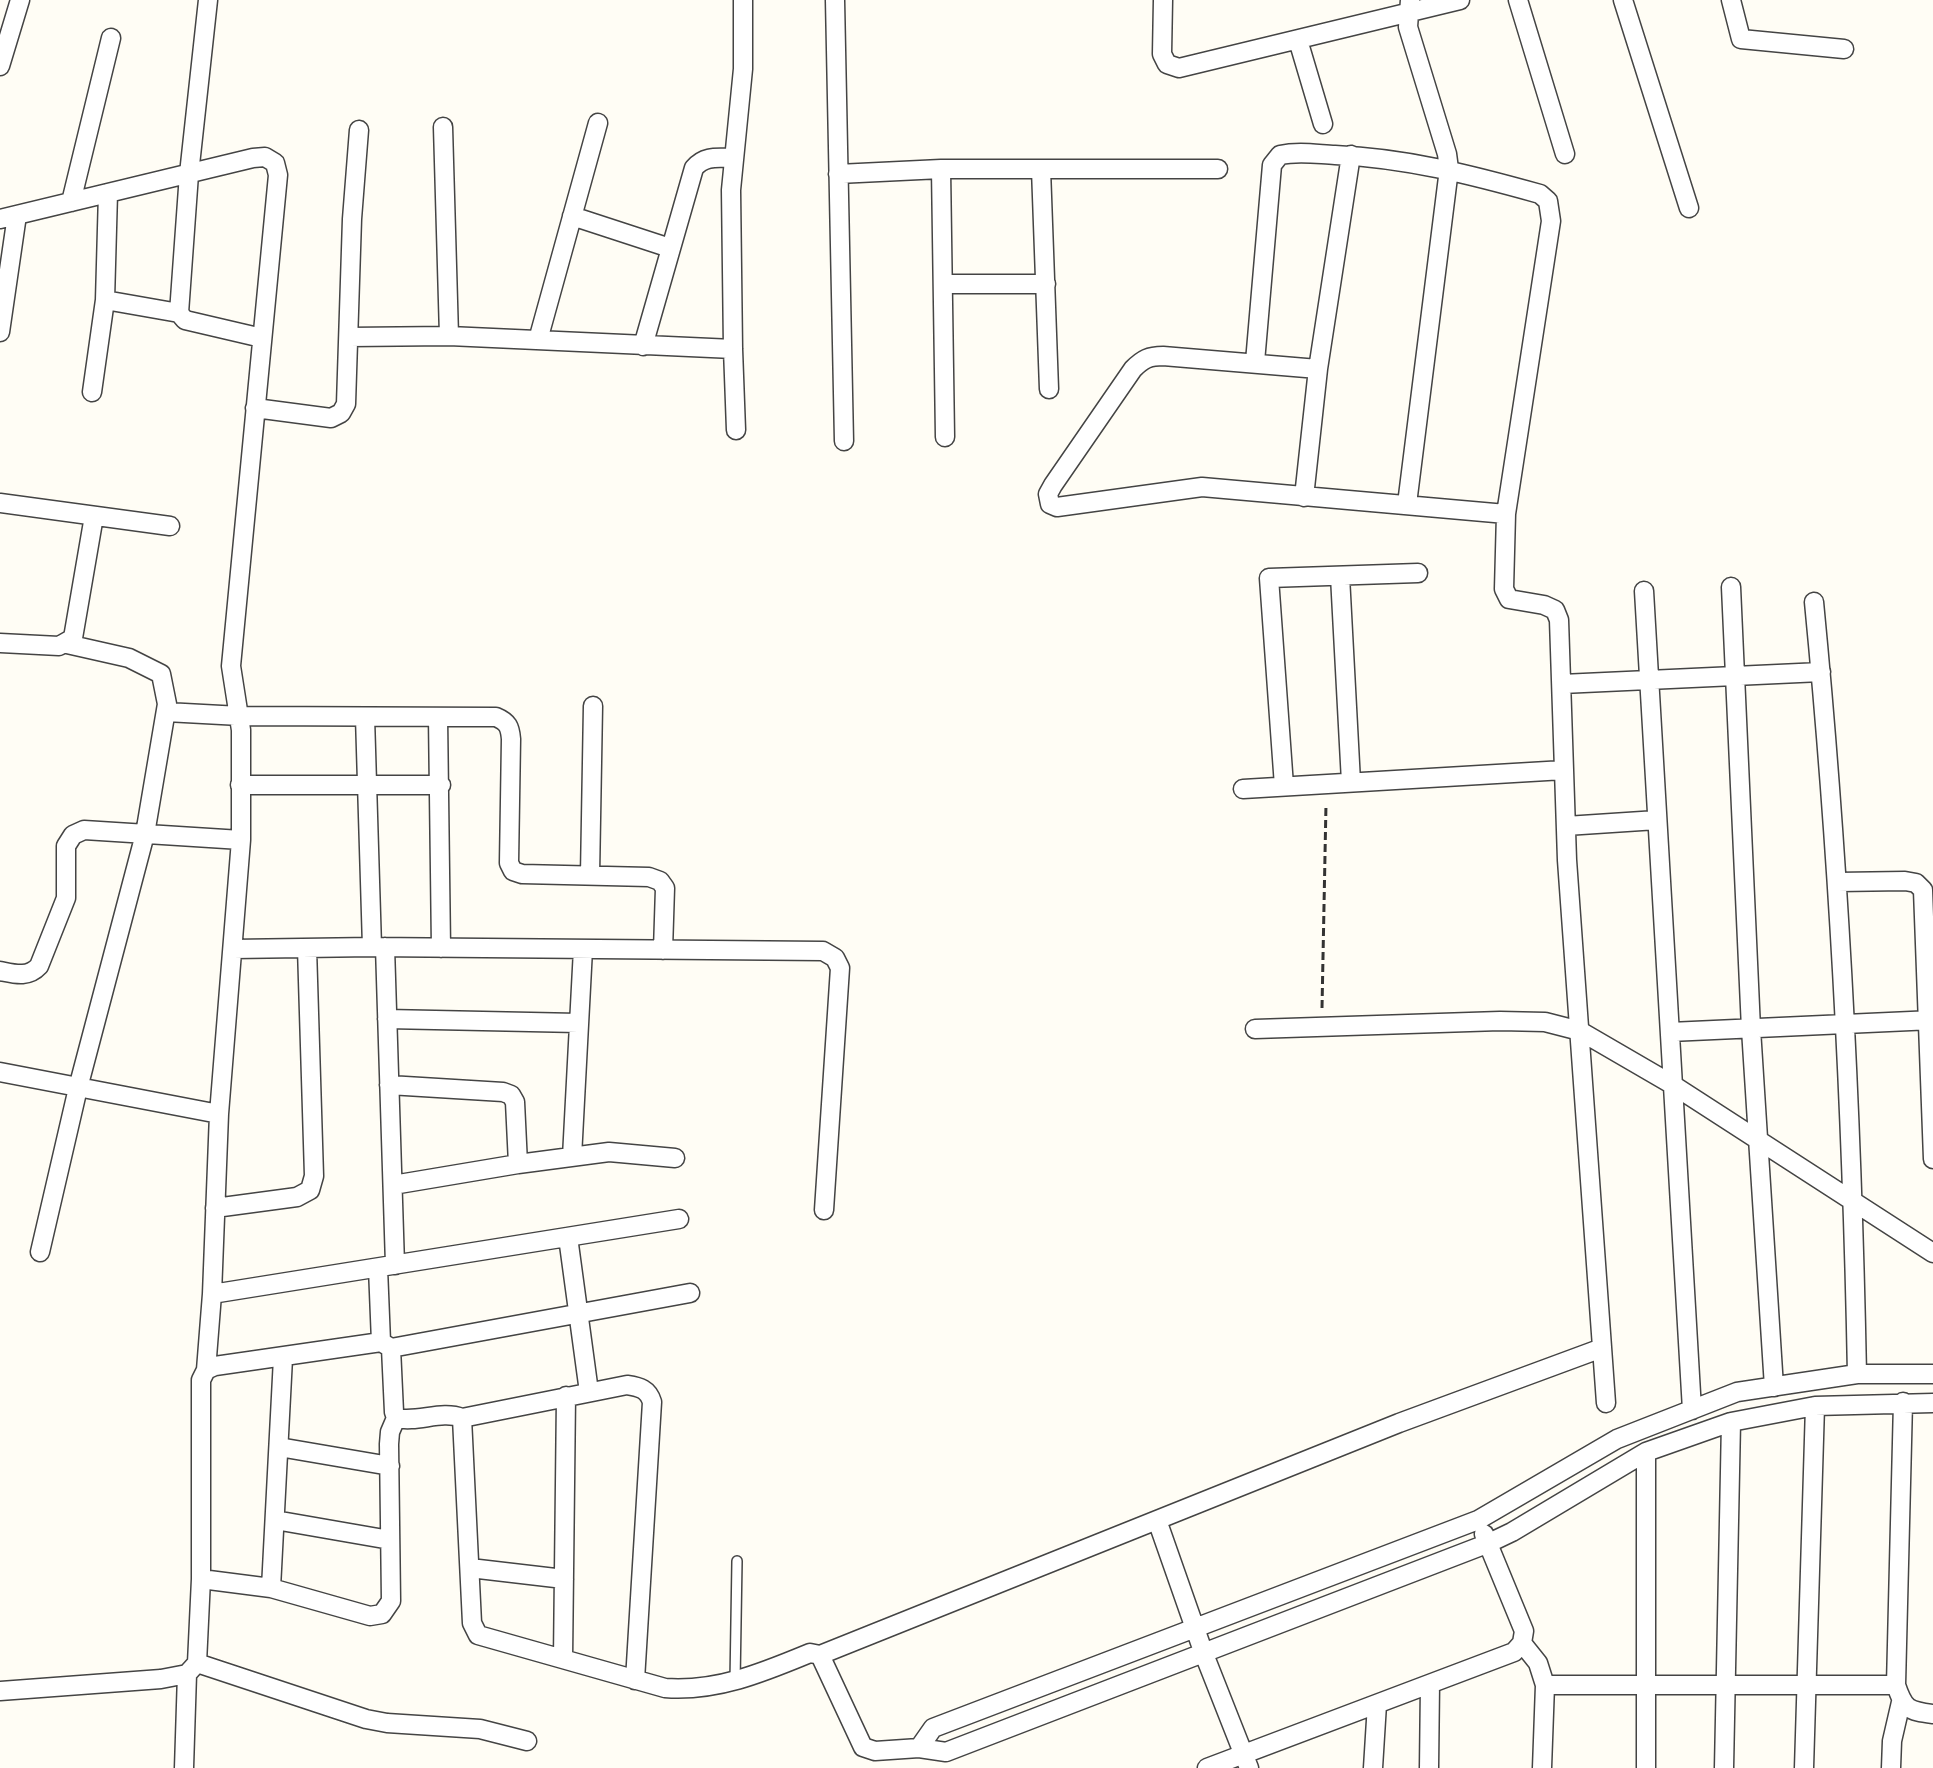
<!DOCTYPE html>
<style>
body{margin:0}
canvas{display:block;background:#fffdf5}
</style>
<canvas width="1933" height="1768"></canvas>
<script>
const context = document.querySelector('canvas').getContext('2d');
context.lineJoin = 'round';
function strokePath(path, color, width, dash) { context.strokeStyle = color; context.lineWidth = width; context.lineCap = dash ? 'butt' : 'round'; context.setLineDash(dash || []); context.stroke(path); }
const lane = new Path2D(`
 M735 1682 737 1561`);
const street = new Path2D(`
 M208 0 189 174 179 313 185 320 262 338
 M835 0 844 441
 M1163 0 1162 54 1167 64 1179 68 1460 0
 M1518 0 1565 154
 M1623 0 1689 208
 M1731 0 1741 39 1844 49
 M1298 40 1323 124
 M0 66 20 0
 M443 127 449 336
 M941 169 945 437
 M1041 169 1049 389
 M838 174 941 169H1218
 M71 202 111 38
 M572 216 670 248
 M0 219 253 158 265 157 275 163 278 175 231 666 241 730V840L219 1114 212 1294 206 1370
 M943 284H1046
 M105 300 179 313
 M0 332 17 215
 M349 337 449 336 733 349
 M538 340 598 123
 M643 346 694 168C705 155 718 158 733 158
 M1255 362 1272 165 1280 155C1298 151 1316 154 1335 155 1406 158 1472 175 1540 194L1548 201 1551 221 1506 514 1504 589 1509 599 1544 605 1555 610 1559 620 1567 860 1606 1403
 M1318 369 1163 356C1149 356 1143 359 1133 369L1053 485 1048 494 1050 504 1057 507 1202 487 1506 514
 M92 392 105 300 108 193
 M255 408 331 418 341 413 346 404 352 219 359 130
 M736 430 733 349 731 190 743 69V0
 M1304 497 1318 369 1351 155
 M0 503 170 526
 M1407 504 1449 169 1447 154 1408 27 1410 0
 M1340 576 1351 782
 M1731 587 1751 1029 1774 1387
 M1644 591 1692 1410
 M1814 602C1839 859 1852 1116 1857 1374
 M0 643 59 646 73 638 94 516
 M1562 684 1821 672
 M166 712 240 716 496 717C508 722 510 727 511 739L509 863 513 871 522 874 649 877 660 881 665 888 663 950
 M365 717 372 947
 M438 717 441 948
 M240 785H441
 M1284 786 1269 578 1418 573
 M1243 789 1564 770
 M1566 826 1657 820
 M590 875 593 706
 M1838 882 1905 881 1916 883 1923 890 1933 1159
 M385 947 395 1265
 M233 949 372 947 823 951 835 958 840 968 824 1210
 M0 971C15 974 28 978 39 966L66 898V846L73 835 84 830 241 840
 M387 1019 578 1023
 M1255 1029 1500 1021 1545 1022 1580 1031 1673 1085 1933 1253
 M1670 1032 1933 1020
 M0 1072 219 1114
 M389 1085 503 1092 511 1095 515 1102 518 1164
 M572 1157 583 949
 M393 1185 518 1164 609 1152 675 1158
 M215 1208 297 1197 310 1190 314 1176 307 948
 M568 1237 589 1392
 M40 1252 78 1088 145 834 167 704 161 674 129 658 67 644
 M378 1268 381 1342
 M212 1294 679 1219
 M391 1348 690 1293
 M1903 1402 1896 1685C1904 1709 1908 1711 1933 1714
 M462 1418 627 1385C640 1387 648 1389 652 1402L635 1680
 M279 1447 390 1466
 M275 1520 390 1540
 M1157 1520 1204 1654 1249 1768
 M470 1568 564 1579
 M201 1579 271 1588 370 1616 382 1614 391 1601 389 1444 390 1432 396 1418
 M271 1588 283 1358
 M1522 1643 1538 1663 1545 1685 1542 1768
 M820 1655 1399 1423 1602 1348
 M563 1659 566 1396
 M197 1663 366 1719 387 1723 480 1729 527 1741
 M1545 1685H1896
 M0 1691 161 1679 187 1674 197 1663 201 1579V1380L206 1370 215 1366 381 1342 391 1348 394 1412 396 1418C418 1423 441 1410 462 1418L472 1623 478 1635 665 1688C717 1692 764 1672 810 1653L820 1655 863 1747 875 1751 919 1748 946 1752 1489 1543 1512 1532 1646 1452 1731 1422 1815 1406 1933 1403
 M919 1748 933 1728 1478 1520 1617 1439 1737 1392 1857 1374H1933
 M184 1768 187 1674
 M1207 1768 1514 1652 1522 1643 1524 1631 1484 1534
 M1373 1768 1377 1704
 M1429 1768 1430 1684
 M1646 1768V1452
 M1724 1768 1731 1422
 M1804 1768 1815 1406
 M1891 1768 1892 1741 1901 1702`);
strokePath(lane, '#444', 12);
strokePath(street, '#444', 21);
strokePath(new Path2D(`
 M1322 1008 1326 804`), '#333', 3, [8, 4]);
strokePath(lane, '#fff', 9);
strokePath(street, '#fff', 18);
</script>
